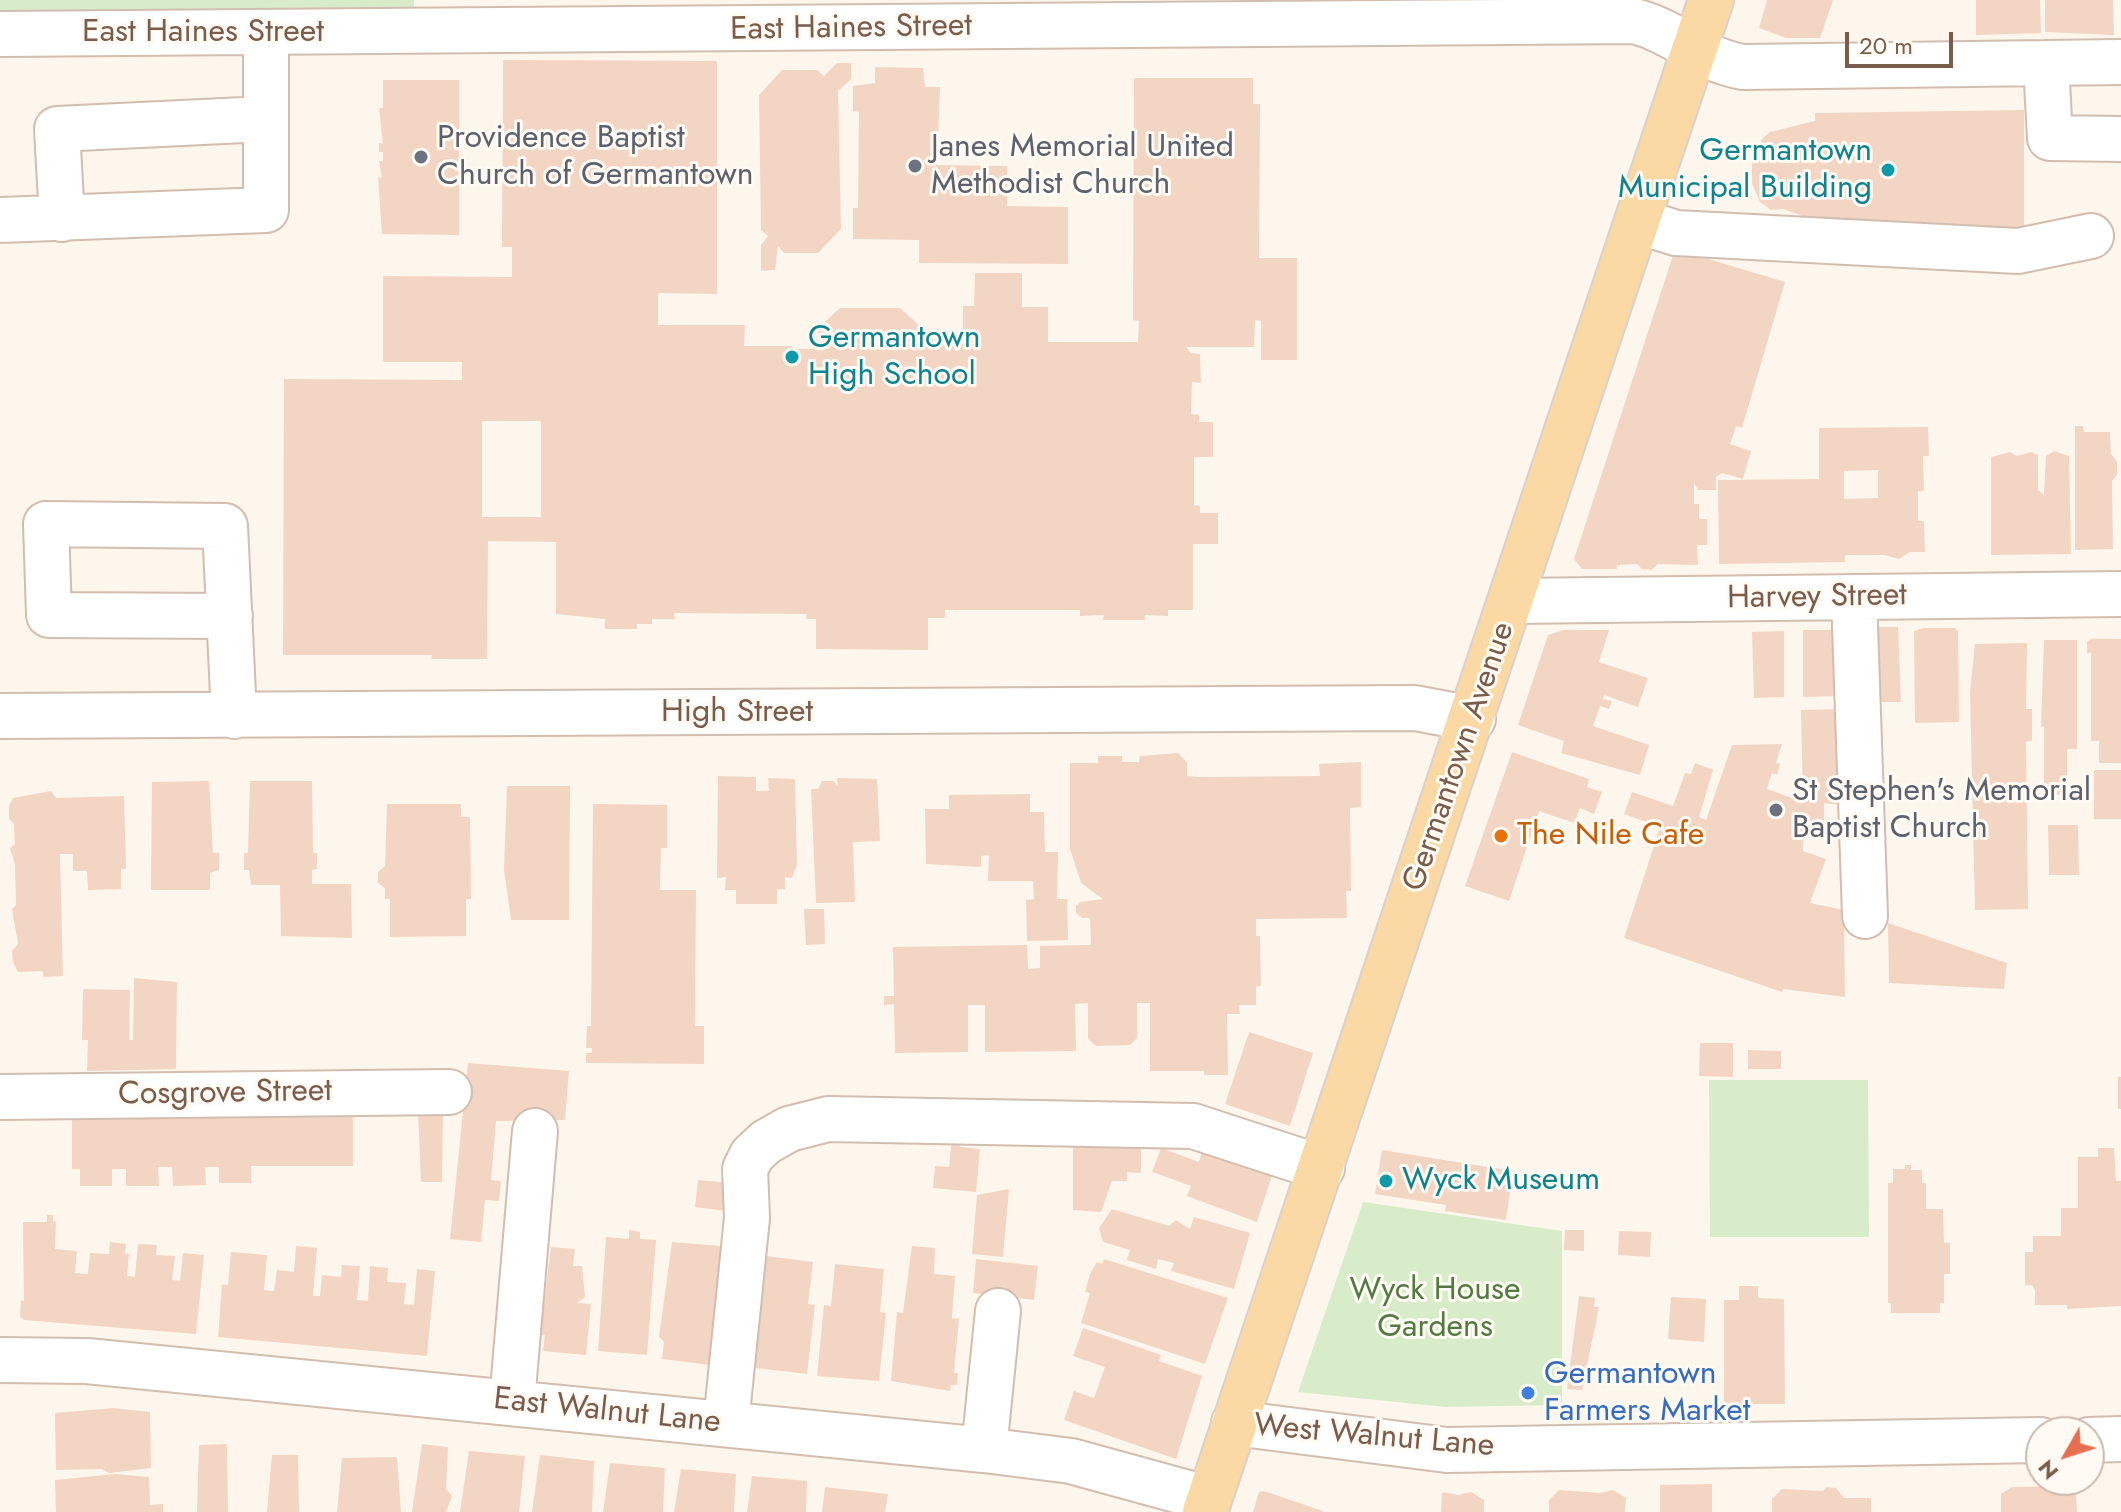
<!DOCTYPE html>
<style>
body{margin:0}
#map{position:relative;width:2121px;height:1512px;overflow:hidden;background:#fdf6ec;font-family:Jost,sans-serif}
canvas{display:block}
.north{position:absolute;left:2025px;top:1416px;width:80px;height:80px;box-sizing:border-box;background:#fffaf3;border:2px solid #cabbb1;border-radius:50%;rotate:231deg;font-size:22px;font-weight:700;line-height:32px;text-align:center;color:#7a5c4d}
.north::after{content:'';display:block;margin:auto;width:28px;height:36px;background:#e76f51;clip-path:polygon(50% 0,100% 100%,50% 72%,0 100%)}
.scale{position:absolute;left:1845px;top:32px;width:108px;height:36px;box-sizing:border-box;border:4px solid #7a5c4d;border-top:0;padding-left:10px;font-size:24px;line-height:28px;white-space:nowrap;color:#7a5c4d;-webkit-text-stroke:6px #fffaf3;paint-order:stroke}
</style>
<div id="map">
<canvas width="2121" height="1512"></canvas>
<div class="north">N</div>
<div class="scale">20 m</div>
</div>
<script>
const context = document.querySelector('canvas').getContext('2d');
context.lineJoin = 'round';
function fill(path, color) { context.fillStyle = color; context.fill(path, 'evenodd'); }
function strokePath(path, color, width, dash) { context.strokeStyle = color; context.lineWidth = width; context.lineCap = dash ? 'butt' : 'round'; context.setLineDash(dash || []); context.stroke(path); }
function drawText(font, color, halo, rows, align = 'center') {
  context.font = font + ' Jost,sans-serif'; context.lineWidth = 6; context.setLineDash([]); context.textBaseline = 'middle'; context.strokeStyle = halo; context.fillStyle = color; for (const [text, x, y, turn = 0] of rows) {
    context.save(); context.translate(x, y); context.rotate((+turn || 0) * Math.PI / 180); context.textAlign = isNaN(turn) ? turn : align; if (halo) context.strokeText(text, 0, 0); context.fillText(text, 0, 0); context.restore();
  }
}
fill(new Path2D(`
 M0 0H414V12L0 14Z
 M1709 1080H1868L1869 1237H1710Z
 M1363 1202 1562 1231V1405L1446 1407 1298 1392Z`), '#d8ecc9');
fill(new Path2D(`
 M1767 0H1833L1820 38H1786L1759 28Z
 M1976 0H2040L2041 33 1976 35Z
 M2045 0H2113L2114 35 2045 32Z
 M503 60 717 61V294L658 293V325H745L744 346H792V349H813V339H819L817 329 840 308H900L923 329V335L933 334V345H957L955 340 963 342V306H974L975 273H1022V307H1048V342H1138L1139 321 1133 320 1134 78H1253V104H1260L1259 258H1297V360H1261V321L1255 320 1254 347H1186L1191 353 1200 354 1201 383 1192 382 1191 414 1199 415V422H1213V457H1194V505L1200 506V513H1218V544H1193V610H1168V616L1145 615V620H1103L1104 615 1080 616V610H945V618H928V650L816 649V619H806L807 614 674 613 675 619H652V624H637V629H605V619L556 614V542L488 541 487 659H431L432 655H283L284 379 462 380V362H383V276L512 277V247H502ZM482 421H541V517H482Z
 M837 63H851V79L838 91 841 229 818 253H784L778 246 775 270 761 271V245L768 236 761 230 759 95 782 70H817L824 76Z
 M875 67 923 68 925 87H940L937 165 1007 166V206L1068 207V264L919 263V240L853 239V208H858L859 112 853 111V86L875 83Z
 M383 80H459V235L382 234 378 177 382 178 379 161H383V152H379V143L383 144 379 108H383Z
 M2024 110V239L1812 219 1783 209 1771 210 1760 202 1752 183V158L1762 139 1770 132 1815 121V113Z
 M1675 249 1785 282 1742 428 1736 426 1730 444 1751 451 1743 479 1722 473 1716 477V490H1698L1694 483V504H1699V519H1707V545H1697L1698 565 1658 564 1651 570 1642 569 1637 564 1617 565V569H1582L1574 559Z
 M2075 426H2083L2084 432H2110L2111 454 2117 462V475L2112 481 2113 549 2075 550Z
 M1928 427 1929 456H1923L1924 491H1918V521H1924L1925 552H1910L1899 559 1884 555H1845V562L1719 564 1718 480 1819 479V428ZM1878 470V498L1844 499V471Z
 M2054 451 2069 456 2071 554 1991 555V457L2010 452 2017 456 2031 452 2038 455V490L2044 495 2046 456Z
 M1864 627H1898L1901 702H1864Z
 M1923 628H1955L1958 631 1959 722 1915 723 1914 631Z
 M1564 630H1609L1599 662 1648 678 1638 707 1604 695 1603 699 1612 701 1609 709 1600 706 1593 726 1649 745 1640 775 1561 753 1564 741 1518 725 1548 635Z
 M1803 630H1842L1838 696 1803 697Z
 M1784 631V697L1754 698 1752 632Z
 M2091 639H2121V763H2099V741H2091V653H2087V642Z
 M2044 640H2077V749H2067V795L2044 794V726L2041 727Z
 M2027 643 2026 709H2032V741H2026L2028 909 1975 910 1970 692 1975 644Z
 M1841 709 1842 805 1824 803V823H1804L1803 851 1826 859 1810 903 1844 910 1845 997 1783 989 1782 992 1624 938 1660 827 1624 814 1632 792 1673 806 1685 773 1691 774 1695 763 1713 770 1699 817 1706 820 1732 745 1782 744 1776 763 1780 764 1777 775 1772 773 1767 789 1795 799 1796 795 1803 802 1801 710Z
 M1512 752 1589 779 1587 787 1602 792 1594 814 1580 808 1574 823 1539 811 1509 901 1465 886Z
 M1178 753 1187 762V776L1200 777 1320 776 1319 764 1361 762V807L1350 808 1351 891H1346L1347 918 1256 919V936H1260L1261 986 1256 987V1005H1239L1240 1014H1227L1228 1075H1204V1071H1150V1003H1137V1038L1130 1045 1096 1046 1088 1039V1003L1075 1004 1076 1051 985 1052V1005H968V1052L895 1053 894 1004 884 1005V996H894L893 947 1027 945 1028 969 1040 968V946L1091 945 1090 918H1082L1076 913V906L1081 902 1103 899 1081 883 1070 849V763H1098V756H1122V762H1139L1140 756Z
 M2094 770H2121V819H2094Z
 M718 776 756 777V791H769L768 778 795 779 797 865 792 878 785 877V889H777V904H736V890H725L726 877 717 878Z
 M837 778 877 779 880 841 853 842 855 902 816 903 811 789H818L822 781H833L838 786Z
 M209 781 213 853H219V870L210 873V890H151L152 782Z
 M250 781H312L313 853H317V869L312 870V884H351L352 938 281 936 280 885H251L249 870H244V853H248Z
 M507 786H570L569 920H511L504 870Z
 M51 791 56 798 124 796 126 869H121V889L88 890 87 871H73V854H60L63 976 43 977V971L18 972 13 962 12 951 18 944 12 909 16 905 15 865 10 848 15 844 14 824 9 819V806L13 798Z
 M1030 794V812H1044L1045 852H1058L1057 899H1067L1068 940 1027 941 1026 900 1034 899 1033 881H988L989 855 981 856V867L926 864 925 809H949V795Z
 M387 804H461V817H470L471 899H466V936L390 937V899H385V888L378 883V872L385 866Z
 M593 804 667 805V848H661L660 890H696L695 1026H704V1064L586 1063V1053H592V1048H586L587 1026H591Z
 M2048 825H2078L2079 875H2049Z
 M804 909H824L825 944 806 945Z
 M1888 923 2007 963 2004 989 1889 983Z
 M134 978 177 982 176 1069 87 1071 88 1040H82L83 989 130 990 129 1040H133Z
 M1249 1032 1313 1053 1290 1126 1225 1104Z
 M1700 1043H1733V1077L1699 1076Z
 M1748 1050 1781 1051V1069H1748Z
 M468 1063 569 1071 565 1120 496 1121 491 1180 501 1181 499 1201 485 1200 481 1242 450 1239Z
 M2118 1077H2121V1109H2118Z
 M418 1112H443L442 1182H421Z
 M353 1117V1166H251V1183H219V1167H205L206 1185 173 1186 172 1167H158L159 1186H126V1169H112V1186H80V1169H72V1119Z
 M952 1138 960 1139V1147L980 1149 976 1192 933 1188 935 1166 949 1167Z
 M1073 1142 1141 1143V1173L1127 1172V1181H1112L1101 1212 1073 1210Z
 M1205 1142 1275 1166 1257 1222 1187 1196 1191 1186 1152 1172 1161 1148 1199 1162Z
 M2098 1148H2114L2116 1181H2121V1306L2067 1309V1305H2035V1290L2032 1285H2025V1252H2033V1236H2061V1208H2078V1157H2098Z
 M1382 1150 1513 1171 1506 1220 1445 1211 1446 1205 1375 1194Z
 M1905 1165H1911V1170H1922V1183H1926V1209H1943L1944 1243H1950V1274H1944V1303H1940V1313H1891V1303H1888V1183H1893V1169H1905Z
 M698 1180 731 1183 734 1212 695 1207Z
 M1009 1189 1003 1257 972 1254 977 1195Z
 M1112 1209 1169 1226 1176 1220 1190 1229 1194 1217 1250 1233 1234 1289 1171 1271 1174 1263 1158 1259 1156 1269 1127 1260 1130 1250 1103 1242 1099 1228Z
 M47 1215H53V1222L56 1221 55 1249 77 1251 75 1273 88 1274 90 1253 109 1254 110 1242 126 1244 125 1254H129L127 1276 135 1277 138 1244 157 1245 156 1255 175 1256 172 1280 180 1281 183 1253 204 1255 196 1334 24 1320 20 1316 21 1300 24 1301 23 1222H47Z
 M629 1230 640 1232V1239L656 1240 647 1355 598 1351 606 1237 629 1239Z
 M1565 1230H1584V1251L1564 1250Z
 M1619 1231 1651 1232 1650 1257 1618 1255Z
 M722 1240 730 1241 719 1366 662 1359 664 1342 659 1337 672 1242 721 1246Z
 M296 1246 317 1248 313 1296H320L322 1275 341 1277 342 1265 360 1266 357 1300 368 1301 370 1266 388 1268 387 1282 406 1283 404 1304 414 1305 417 1269 435 1271 427 1356 218 1337 222 1285H228L231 1252 267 1255 264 1290 274 1291 277 1270 294 1272Z
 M912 1246 935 1248 934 1274 955 1276 952 1318 959 1319 954 1373H958L957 1385H951L950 1391 891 1381 897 1312 903 1313Z
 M551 1247 575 1249 573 1266H582L585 1297 577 1303 591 1304 586 1355 543 1351 545 1335H540Z
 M766 1256 813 1262 808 1304 815 1305 807 1374 748 1367Z
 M976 1259 1038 1266 1034 1300 973 1293Z
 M1104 1259 1228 1298 1205 1364 1081 1323 1090 1293 1085 1292 1090 1274 1097 1262 1102 1264Z
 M835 1264 884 1269 880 1312 886 1313 879 1381 817 1376 824 1305 831 1306Z
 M1739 1286H1758V1298L1784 1299 1785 1404H1724V1300H1739Z
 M1579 1296 1595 1298 1594 1307H1599L1582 1390 1567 1389Z
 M1671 1297 1706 1299 1704 1342 1668 1339Z
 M1083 1328 1161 1355 1159 1361 1202 1376 1176 1459 1064 1420 1074 1391 1094 1398 1105 1367 1073 1356Z
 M114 1408 150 1412 151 1468 109 1473 102 1469 56 1470 55 1413Z
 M227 1444 228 1512H197L199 1445Z
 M422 1444 448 1447 446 1489 452 1496 446 1512H412Z
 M469 1451 525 1456 519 1512H460Z
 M272 1455H298L299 1512H267Z
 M540 1455 594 1461 592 1512H532Z
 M397 1457 401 1512H337L342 1458Z
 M610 1463 665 1468 663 1512H603Z
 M681 1469 736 1474 734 1512H674Z
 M115 1474 149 1477 150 1505 163 1504V1512H56L55 1480Z
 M752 1476 807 1481 806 1512H747Z
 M1712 1484V1512H1660V1485Z
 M2067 1486 2076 1494 2077 1512H2001V1494L2012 1487Z
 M825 1487 888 1494 885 1512H822Z
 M1826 1487 1836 1488 1844 1498H1871V1512H1772V1499L1782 1489 1823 1491Z
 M1559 1490 1600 1493 1613 1490 1626 1498 1625 1512H1549V1500Z
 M1264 1491 1323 1511V1512H1253L1259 1492Z
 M1442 1492 1458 1495 1471 1492 1484 1500V1512H1441Z`), '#f3d5c3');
const minor = new Path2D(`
 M0 34 1634 21C1674 31 1701 60 1743 67L2121 62
 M2046 63 2050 138 2121 139
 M62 219 57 129 265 119
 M0 220 266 210V33
 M1638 221 1676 233 2018 251 2091 236
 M1854 597 1865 916
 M1512 601 2121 594
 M230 616 49 615 46 524 225 526C228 589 231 652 234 716
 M0 716 1415 708 1473 719
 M0 1097 449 1092
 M0 1360 87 1361 984 1450 1071 1461 1209 1499
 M512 1402 535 1131
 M726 1423 747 1218 745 1169 752 1155 766 1142 789 1129 828 1119 1193 1126 1322 1168
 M1234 1423 1447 1450 2041 1440
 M2089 1440 2121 1439
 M984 1450 998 1311`);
const major = new Path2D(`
 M1205 1512 1711 0`);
strokePath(minor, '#d1beb0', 48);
strokePath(major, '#dad1cd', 48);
strokePath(minor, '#fff', 44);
strokePath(major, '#fbd9a5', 44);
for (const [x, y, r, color] of [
 [421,157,8,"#6b7280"],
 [915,166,8,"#6b7280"],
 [1888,170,8,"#0f9aa8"],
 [792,357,8,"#0f9aa8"],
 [1776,810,8,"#6b7280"],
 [1501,836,8,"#e8710a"],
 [1386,1181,8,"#0f9aa8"],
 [1528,1393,8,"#3f7fe0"]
]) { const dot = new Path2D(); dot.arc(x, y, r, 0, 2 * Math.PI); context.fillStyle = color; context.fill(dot); strokePath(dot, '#fffaf3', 3); }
drawText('32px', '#7a5c4d', '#fffaf3', [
 ["East Haines Street",851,29,-1],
 ["East Haines Street",203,33],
 ["Harvey Street",1817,598,-1],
 ["High Street",737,713],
 ["Germantown Avenue",1460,757,-71],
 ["Cosgrove Street",225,1094,-1],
 ["East Walnut Lane",607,1412,6],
 ["West Walnut Lane",1374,1437,5]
]);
drawText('32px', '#5b616d', '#fffaf3', [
 ["Providence Baptist",437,139],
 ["Church of Germantown",437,176],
 ["Janes Memorial United",931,148],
 ["Methodist Church",931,185],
 ["St Stephen's Memorial",1792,792],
 ["Baptist Church",1792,829]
], 'left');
drawText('32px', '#0d838f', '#fffaf3', [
 ["Germantown",1872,152,"right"],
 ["Municipal Building",1872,189,"right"],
 ["Germantown",808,339],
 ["High School",808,376],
 ["Wyck Museum",1402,1181]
], 'left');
drawText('32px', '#c56008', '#fffaf3', [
 ["The Nile Cafe",1517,836]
], 'left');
drawText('32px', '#537a41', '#fffaf3', [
 ["Wyck House",1435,1291],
 ["Gardens",1435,1328]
]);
drawText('32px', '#366cbe', '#fffaf3', [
 ["Germantown",1544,1375],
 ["Farmers Market",1544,1412]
], 'left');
</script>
